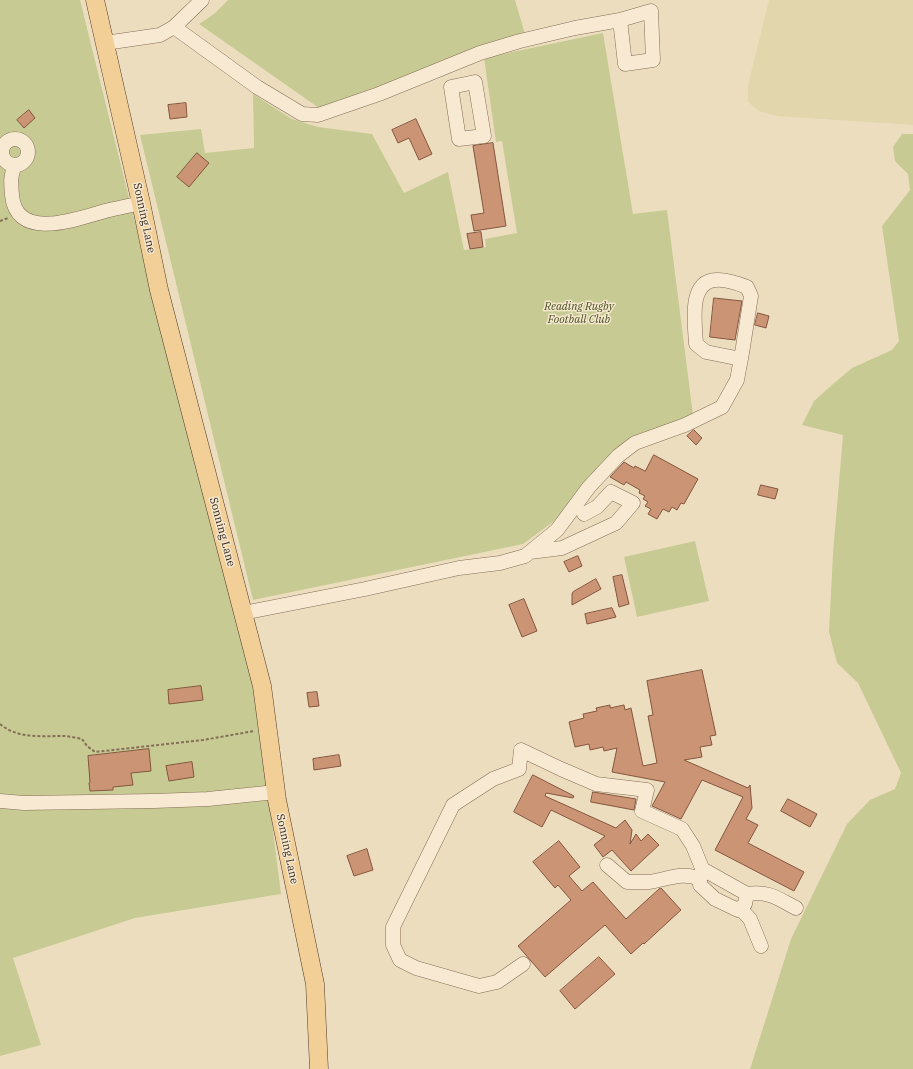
<!DOCTYPE html>
<style>
body{margin:0}
canvas{display:block;background:#edddbf}
</style>
<canvas width="913" height="1069"></canvas>
<script>
const context = document.querySelector('canvas').getContext('2d');
context.lineJoin = 'round';
function fill(path, color) { context.fillStyle = color; context.fill(path, 'evenodd'); }
function strokePath(path, color, width, dash) { context.strokeStyle = color; context.lineWidth = width; context.lineCap = dash ? 'butt' : 'round'; context.setLineDash(dash || []); context.stroke(path); }
function drawText(font, color, halo, rows, align = 'center') {
  context.font = font + ' "IBM Plex Serif",serif'; context.lineWidth = 3; context.setLineDash([]); context.textBaseline = 'middle'; context.strokeStyle = halo; context.fillStyle = color; for (const [text, x, y, turn = 0] of rows) {
    context.save(); context.translate(x, y); context.rotate((+turn || 0) * Math.PI / 180); context.textAlign = isNaN(turn) ? turn : align; if (halo) context.strokeText(text, 0, 0); context.fillText(text, 0, 0); context.restore();
  }
}
fill(new Path2D(`
 M769 0H913V125L776 116 759 111 748 102V85Z`), '#e2d7ac');
fill(new Path2D(`
 M0 0H80L162 331 255 689 281 894 135 918 13 958 41 1045 0 1056Z
 M228 0H515L525 34 319 108 199 24 214 14Z
 M603 33 633 214 667 210 693 415 627 440 553 522 523 544 253 600 140 135 201 129 205 153 254 148 253 94 292 119 318 127 372 134 404 193 448 172 464 250 486 247 485 239 517 233 502 141 496 142 484 58Z
 M902 134H913V1069H750L791 939 847 824 870 800 895 789 901 773 858 683 837 663 829 632 833 553 843 435 802 425 814 401 833 384 852 368 892 350 899 341 882 226 910 190 908 174 895 161 893 147Z
 M695 541 709 601 637 617 624 557Z`), '#c7cb93');
const building = new Path2D(`
 M186 103 187 117 170 119 168 105Z
 M29 110 35 118 24 128 17 120Z
 M416 119 432 154 419 160 409 138 398 143 392 130Z
 M493 143 506 226 474 231 471 215 484 213 473 146Z
 M197 153 209 163 189 187 177 177Z
 M481 232 483 247 470 249 467 234Z
 M714 298 742 301 735 340 710 337Z
 M758 313 769 316 766 328 755 325Z
 M694 430 702 438 696 445 687 436Z
 M654 455 698 479 684 504 681 503 677 510 672 507 669 512 663 509 657 519 648 514 651 509 645 506 648 502 643 499 645 496 639 493 640 490 626 482 624 485 610 477 624 462 634 468 635 466 645 471Z
 M761 485 778 489 775 499 758 495Z
 M578 556 582 566 569 572 564 562Z
 M622 575 629 604 619 607 613 577Z
 M596 579 601 589 572 605V594L573 592Z
 M524 599 537 631 522 637 509 605Z
 M612 608 616 617 587 624 585 614Z
 M702 670 716 735 710 736 712 745 700 747 702 757 684 760 748 788 750 785 752 808 746 819 758 825 748 843 804 872 794 891 715 850 743 797 702 780 681 819 652 806 665 782 612 772 617 748 604 751 603 747 590 750 589 744 575 747 569 722 584 718 583 714 597 711 596 708 610 705V708L624 705 625 710 631 708 643 766 657 763 648 716 653 715 647 681Z
 M201 686 203 700 169 704 168 690Z
 M317 692 319 706 309 707 307 693Z
 M149 749 151 771 131 773 133 785 113 787V790L90 791 89 783 90 782 88 756Z
 M339 755 341 766 314 770 313 759Z
 M192 762 194 777 169 781 166 766Z
 M533 775 574 796 573 798 546 793 545 796 616 828 625 820 632 830 630 844 636 834 641 841 648 834 659 845 631 871 612 850 603 857 594 845 605 836 551 810 542 827 514 812Z
 M593 792 636 799 634 810 591 802Z
 M788 799 817 814 810 827 781 811Z
 M559 841 580 867 569 876 582 891 593 882 626 919 659 889 661 888 681 910 644 944 643 943 631 954 605 925 545 977 518 946 571 900 558 885 555 888 533 862Z
 M367 849 373 870 354 876 347 856Z
 M599 957 615 974 575 1009 560 991Z`);
fill(building, '#cb9475');
strokePath(building, '#84563e', 1);
const minor = new Path2D(`
 M651 11 653 60 625 64 620 20Z
 M174 27 257 87 302 114 318 115 379 94 480 53 520 41 575 28 620 20
 M105 43 160 35 174 27 202 0
 M475 82 484 136 459 139 451 87Z
 M2 152a13 13 0 1 1 26 0a13 13 0 1 1-26 0Z
 M15 165C10 176 11 183 12 195 16 242 77 219 105 211 117 208 129 206 141 203
 M530 552 562 548 616 523 633 503 611 492 597 507 584 514
 M243 613 365 589 459 568 500 563 525 556 557 530 589 487 618 456 635 443 685 425 722 407 737 380 742 353 751 296 747 287C737 283 726 279 716 280 688 281 695 324 696 344L706 352 741 359
 M0 801 24 803 154 801 208 799 276 792
 M607 865 627 882C634 882 642 882 649 882 666 880 683 871 700 879
 M706 871 747 894 745 904 738 910 715 899 700 885V877Z
 M747 894C769 891 777 898 796 908
 M740 908 750 919 761 946
 M523 964 497 982 479 986 416 968 400 960 393 945V927L453 805 493 779 519 769 521 750 561 769 596 784 647 790 642 811 682 829 693 846 704 873`);
const major = new Path2D(`
 M95 0 141 203 159 290 262 686 277 800 315 984 319 1069`);
strokePath(minor, '#856d57', 15);
strokePath(major, '#533c2c', 19);
strokePath(new Path2D(`
 M0 221 8 218
 M0 724C18 739 42 736 63 736 69 736 76 738 82 739L87 746 95 752 203 740 254 731`), '#856d57', 2, [3, 2]);
strokePath(minor, '#f8ead2', 14);
strokePath(major, '#f1cf96', 18);
drawText('11px', '#35271c', '#f5e7ce', [
 ["Sonning Lane",144,218,78],
 ["Sonning Lane",222,532,75],
 ["Sonning Lane",287,849,78]
]);
drawText('italic 11px', '#485123', '#f5e7ce', [
 ["Reading Rugby",579,307],
 ["Football Club",579,320]
]);
</script>
